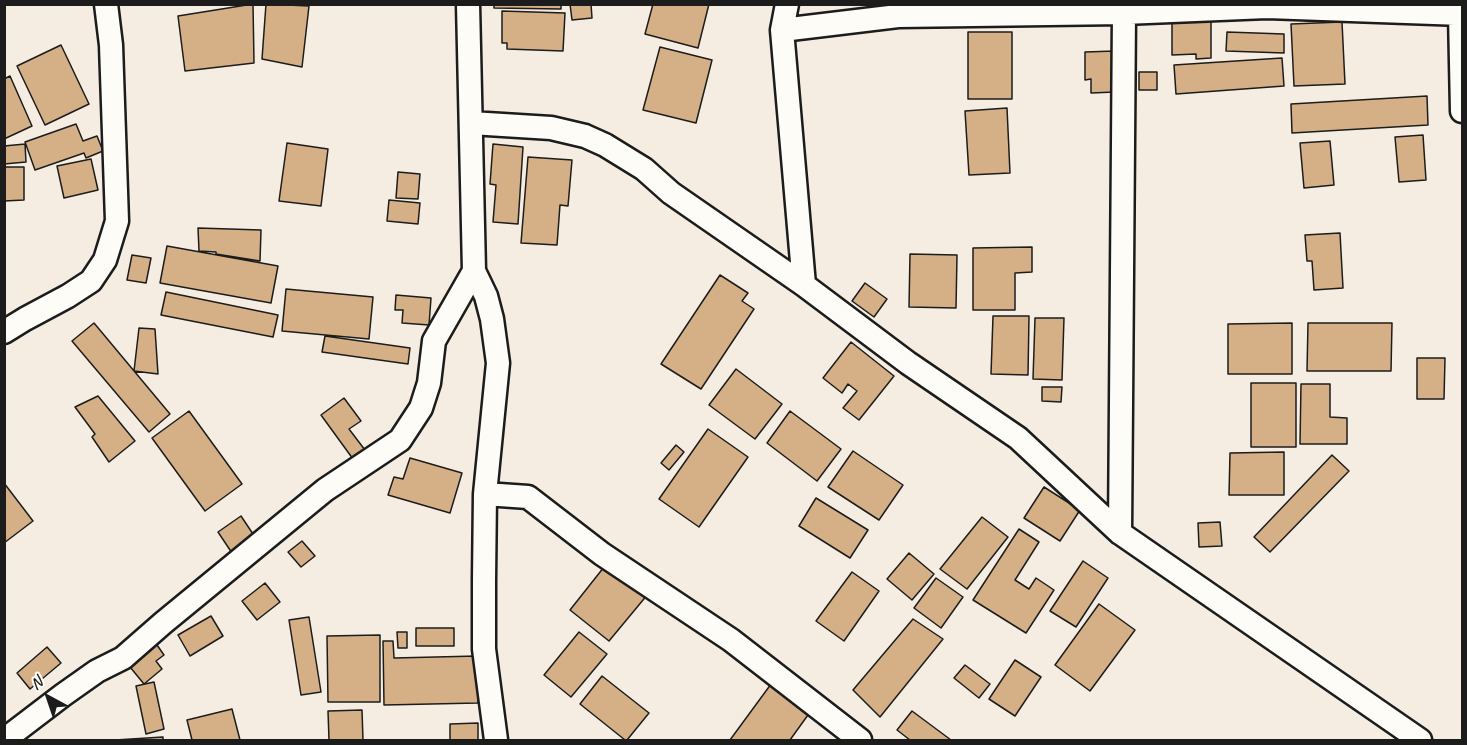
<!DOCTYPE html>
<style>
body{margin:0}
#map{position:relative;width:1467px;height:745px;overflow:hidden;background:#f5ede1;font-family:Caveat,sans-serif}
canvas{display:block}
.frame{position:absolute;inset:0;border:6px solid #1c1c1c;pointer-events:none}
.north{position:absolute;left:18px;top:667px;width:60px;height:60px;-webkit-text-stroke:4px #fdfcf7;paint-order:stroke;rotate:320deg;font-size:16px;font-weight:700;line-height:24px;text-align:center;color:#1c1c1c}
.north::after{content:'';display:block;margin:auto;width:21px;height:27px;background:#1c1c1c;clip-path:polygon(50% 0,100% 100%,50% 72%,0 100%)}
</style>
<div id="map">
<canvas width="1467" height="745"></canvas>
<div class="frame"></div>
<div class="north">N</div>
</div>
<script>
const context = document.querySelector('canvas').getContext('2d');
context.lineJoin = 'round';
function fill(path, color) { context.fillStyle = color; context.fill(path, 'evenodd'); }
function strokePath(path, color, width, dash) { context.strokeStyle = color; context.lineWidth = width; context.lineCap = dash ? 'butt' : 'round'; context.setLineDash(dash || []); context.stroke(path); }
const building = new Path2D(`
 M253 4 254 63 185 71 178 16Z
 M266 4 309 6 302 67 262 59Z
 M494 4H561V9L494 8Z
 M570 4H591L592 18 572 20Z
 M653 4H709L698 48 645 34Z
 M502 11 565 13 563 51 507 49V43H502Z
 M1211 21V58L1196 59V54L1172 55V22Z
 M1342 22 1345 84 1294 86 1291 24Z
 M968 32H1012V99H968Z
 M1227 32 1284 34V53L1226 51Z
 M61 45 89 104 45 125 17 66Z
 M660 47 712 60 696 123 643 110Z
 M1115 51V92L1091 93V79L1085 80V52Z
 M1282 58 1284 86 1176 94 1174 65Z
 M1139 72H1157V90H1139Z
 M10 76 32 126 4 139V79Z
 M1427 96 1428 125 1292 133 1291 104Z
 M1007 108 1010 173 969 175 965 111Z
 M76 124 83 141 97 136 103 151 86 158 84 153 35 170 25 142Z
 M1423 135 1426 180 1399 182 1395 137Z
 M1330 141 1334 185 1304 188 1300 143Z
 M287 143 328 149 321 206 279 201Z
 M25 144 26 162 4 164V146Z
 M493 144 523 147 518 224 493 222 496 185 490 184Z
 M528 157 572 160 568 206 560 205 557 245 521 243Z
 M91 159 98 190 64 198 57 166Z
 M4 167H24V200L4 201Z
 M398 172 420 174 418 199 396 198Z
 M389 200 420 203 418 224 387 221Z
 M198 228 261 230 260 261 216 254V252L199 251Z
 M1340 233 1343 288 1314 290 1312 261H1307L1305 235Z
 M167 246 278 266 271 303 160 283Z
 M1032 247V272L1015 273V310H973V248Z
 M910 254 957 255 956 308 909 307Z
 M132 255 151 258 146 283 127 280Z
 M720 275 748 293 742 301 754 309 701 389 661 364Z
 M865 283 887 299 874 317 852 301Z
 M286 289 373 297 369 339 282 331Z
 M166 292 278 315 273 337 161 315Z
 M396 295 431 298 429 325 402 323 403 310H395Z
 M993 316H1029L1028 375 991 374Z
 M1035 318H1064L1062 380 1033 379Z
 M94 323 170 414 149 432 72 341Z
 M1292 323V374H1228V324Z
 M1308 323H1392L1391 371H1307Z
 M139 328 155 329 158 374 134 371Z
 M325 336 410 348 408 364 322 352Z
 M851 342 894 376 859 420 843 408 857 391 848 384 842 393 823 378Z
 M1417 358H1445L1444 399H1417Z
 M736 369 782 404 755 439 709 405Z
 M1251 383H1296V447H1251Z
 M1301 384H1330V417L1347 418V444H1300Z
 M1042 387H1062L1061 402 1042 401Z
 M98 396 135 441 109 462 92 437 95 434 75 407Z
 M344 398 361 421 349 429 365 450 353 459 321 415Z
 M189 411 242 484 205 511 152 438Z
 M790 411 841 449 817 481 767 443Z
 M708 429 748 457 699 527 659 499Z
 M676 445 684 452 669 470 661 463Z
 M853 451 903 485 879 520 828 487Z
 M1284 452V495H1229L1230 453Z
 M1332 455 1349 471 1270 552 1254 537Z
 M410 458 462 473 450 513 388 495 394 477 403 479Z
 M4 483 33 521 4 543Z
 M1044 487 1080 510 1060 541 1024 518Z
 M816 498 868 530 850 558 799 526Z
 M241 516 257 540 234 556 218 532Z
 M982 517 1008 537 967 589 940 569Z
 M1220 522 1222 546 1199 547 1198 523Z
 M1019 529 1039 542 1015 580 1029 589 1036 578 1054 590 1026 633 973 600Z
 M302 541 315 556 301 567 288 552Z
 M909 553 934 574 912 600 887 579Z
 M1083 561 1108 578 1076 627 1050 611Z
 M608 562 648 594 609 641 570 610Z
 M852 572 879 591 844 641 816 621Z
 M936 578 963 597 941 628 914 608Z
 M265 583 280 602 257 620 242 601Z
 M1099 604 1135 630 1090 691 1055 665Z
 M211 616 223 636 190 656 178 635Z
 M309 617 321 692 301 695 289 620Z
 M913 619 943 639 880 717 853 690Z
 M416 628H454V646H416Z
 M397 632H407V648H398Z
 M579 632 607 654 571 697 544 675Z
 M380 635V702H328L327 636Z
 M383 641H393L394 658 477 656 478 703 384 705Z
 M157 645 164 655 156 661 162 669 144 684 130 667Z
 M47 647 61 663 30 689 17 673Z
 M1015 660 1041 677 1015 716 989 699Z
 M965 665 990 684 979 698 954 678Z
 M602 676 649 713 627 740H625L580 704Z
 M774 680 813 708 790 740H730Z
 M154 682 164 729 146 734 136 686Z
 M232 709 240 740H192L187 720Z
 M362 710 363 740H329L328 711Z
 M912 711 951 740H910L897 730Z
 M478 723V740H450V724Z
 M163 737V740H115Z`);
fill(building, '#d5b087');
strokePath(building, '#1c1c1c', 1.5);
const minor = new Path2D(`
 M468 4 474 271 486 296 492 319 498 363 485 494 484 580V649L496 740
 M787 4 782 30 804 285
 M1460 14 1462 111
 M782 30 898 16 1124 13 1267 7 1462 14
 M471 123 551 128 585 136 605 145 644 169 671 193 804 285 908 363 1018 438 1120 533 1420 740
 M4 332 25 319 68 296 91 281 105 260 117 221 111 45 106 4
 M485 494 528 497 602 554 731 640 860 740
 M1120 533 1124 13
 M4 740 63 695 97 671 123 658 163 623 325 490 400 440 421 408 429 383 434 341 474 271`);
strokePath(minor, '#1c1c1c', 27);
strokePath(minor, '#fdfcf7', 22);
</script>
